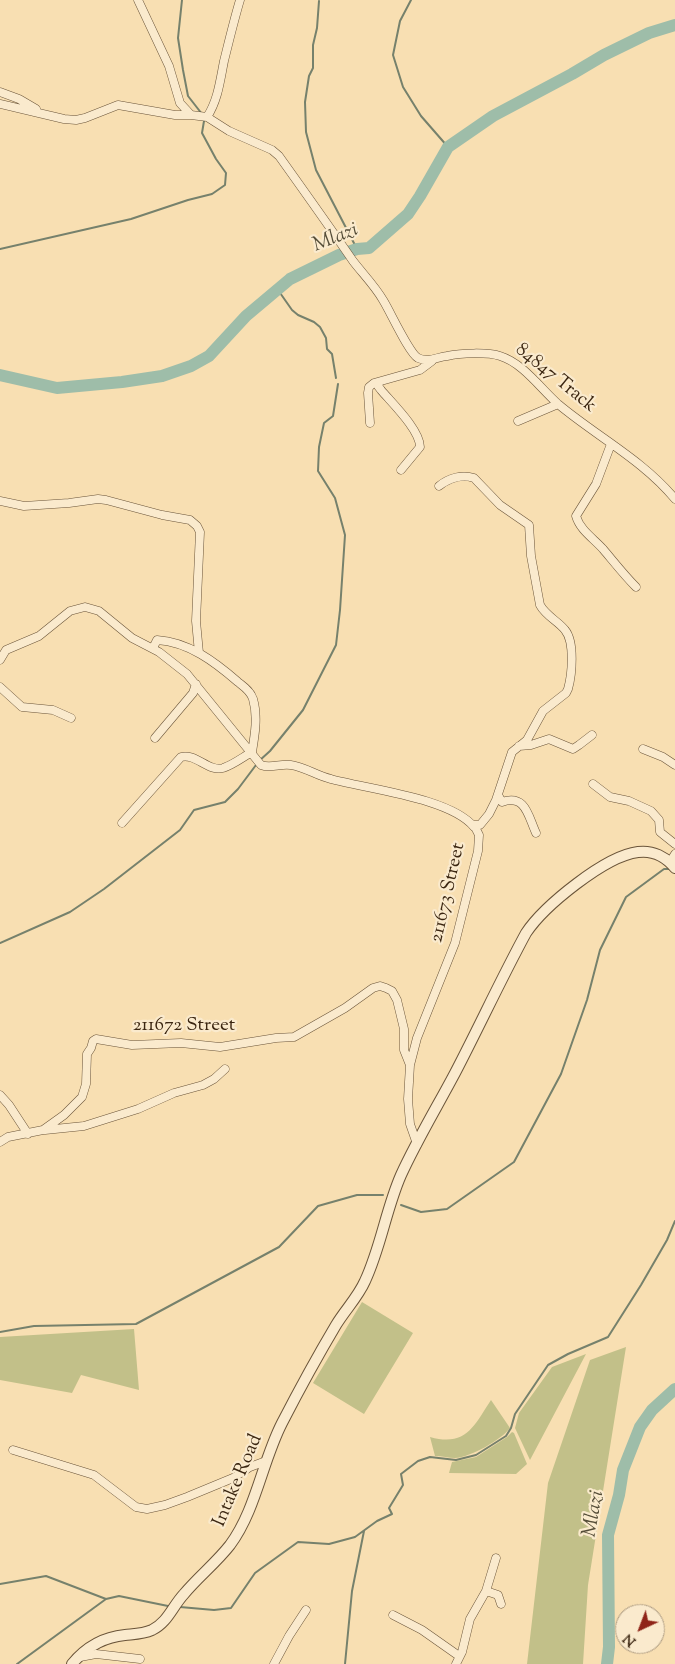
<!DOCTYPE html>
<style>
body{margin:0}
#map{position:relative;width:675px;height:1664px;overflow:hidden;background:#f8dfb2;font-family:"Sorts Mill Goudy",serif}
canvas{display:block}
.north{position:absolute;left:615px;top:1604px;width:50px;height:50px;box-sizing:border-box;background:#faeacd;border:1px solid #ae9c82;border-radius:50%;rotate:223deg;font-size:14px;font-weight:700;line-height:20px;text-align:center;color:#3b2611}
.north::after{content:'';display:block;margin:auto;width:18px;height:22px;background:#8f2418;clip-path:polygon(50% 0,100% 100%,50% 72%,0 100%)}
</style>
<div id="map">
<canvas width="675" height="1664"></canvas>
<div class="north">N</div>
</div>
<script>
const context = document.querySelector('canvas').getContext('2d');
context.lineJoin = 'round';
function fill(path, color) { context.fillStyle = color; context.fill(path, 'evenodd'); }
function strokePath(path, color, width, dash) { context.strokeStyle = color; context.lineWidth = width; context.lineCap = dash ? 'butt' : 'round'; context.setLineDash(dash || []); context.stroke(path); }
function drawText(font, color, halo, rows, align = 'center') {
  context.font = font + ' "Sorts Mill Goudy",serif'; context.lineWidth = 4.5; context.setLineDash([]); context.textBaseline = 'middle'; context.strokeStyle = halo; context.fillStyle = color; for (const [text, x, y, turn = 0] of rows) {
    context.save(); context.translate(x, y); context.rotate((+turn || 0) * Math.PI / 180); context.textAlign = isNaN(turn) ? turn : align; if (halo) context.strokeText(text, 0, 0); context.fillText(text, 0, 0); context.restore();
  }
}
fill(new Path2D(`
 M362 1302 413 1333 364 1414 313 1383Z
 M134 1329 139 1390 81 1375 72 1393 0 1380V1337Z
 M626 1347 588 1585 583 1664H527L548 1483 590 1360Z
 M586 1354 530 1460 515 1428 519 1413 552 1367Z
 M491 1400 510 1428C501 1440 471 1457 455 1458 449 1458 442 1456 435 1456L430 1437C466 1447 474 1426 491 1400Z
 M512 1432 514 1433 527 1464 516 1474 449 1473 452 1462 476 1457 507 1437Z`), '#c2c089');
strokePath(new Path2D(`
 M182 0 178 38 183 70 188 96 202 114
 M411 0 400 21 393 55 403 87 421 116 448 147
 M319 1 317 28 313 45V68L309 76 305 102 306 132 316 170 357 249
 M0 249 131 219 188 200 212 194 225 185 226 173 216 159 202 133 204 121
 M278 290 292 310 298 315 314 322 320 327 326 338 327 349 332 354 336 378
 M259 761 270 751 303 710 336 645 340 610 345 535 335 498 318 471 319 447 324 423 333 416 338 384
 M0 943 70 912 104 889 180 830 194 810 225 802 238 789 256 765
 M401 1205 421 1212 447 1209 514 1162 561 1074 587 1000 600 950 626 897 664 869H671
 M0 1332 34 1326 136 1324 279 1247 318 1206 357 1195H383
 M0 1584 46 1576 106 1599 119 1596 168 1606
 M180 1607 214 1610 231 1608 255 1573 298 1542 329 1544 355 1537 377 1521 392 1514 389 1508 403 1485 401 1474 418 1461 430 1457 456 1460 476 1455 506 1436 511 1428 515 1414 548 1365 568 1354 608 1337 641 1285 667 1240 675 1221
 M17 1664 106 1599
 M345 1664 352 1591 364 1531`), '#76816c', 2);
strokePath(new Path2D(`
 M0 375 57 388 122 382 162 376 191 366 209 356 246 316 290 279 339 255 357 249 369 248 408 214 420 196 448 147 493 116 572 74 604 55 649 33 675 25
 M607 1664 609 1647 608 1535 619 1495 623 1470 640 1427 652 1410 675 1389`), '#9ebda9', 12);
const minor = new Path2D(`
 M138 0 169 66 180 103 191 115 207 117 229 131 272 150 279 156C304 191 329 226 353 261 363 274 375 286 383 300 390 311 409 353 418 358 429 363 437 357 447 356 461 353 487 352 500 356 523 363 540 388 558 404 596 436 643 460 675 499
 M0 92 19 99 36 109
 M0 104 64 119 76 120 85 118 118 105 175 115H191
 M207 117C218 100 220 81 224 61 229 41 234 20 240 0
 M379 383 378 386 381 390C392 403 420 430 420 447L401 470
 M518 421 558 404
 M370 423 368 393 369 387 374 383 420 370 432 361
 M611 444 596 484 576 516C580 530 593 538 603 549 614 562 624 575 636 587
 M439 486C449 478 462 474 474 478L500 505 529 525 531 556 540 605C546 616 558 621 565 630 575 642 572 675 568 689L566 693 543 711 527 740 512 752 496 800 489 814 480 825H474
 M0 501 24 506 69 503 98 499 106 500 162 515 190 520 197 526 200 532 196 621 199 653
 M0 660 6 650 39 636 70 611 85 607 99 611 132 638 159 652 187 674 261 765C271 769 281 763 291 765 305 767 317 776 331 779 367 789 451 798 474 827V825L479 835 478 851 455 943 417 1038 410 1065
 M0 687 22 707 53 710 71 718
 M155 738 193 693 196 684
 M519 746 531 745 549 739 573 749 579 745 592 735
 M643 749 663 757 675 765
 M593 784 610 797 629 801 651 811 659 820 660 832 675 844
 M498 795 502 802C526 794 528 816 536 833
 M122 823 181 757C196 753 208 772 223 768 233 765 243 757 252 752 255 734 258 716 253 699 251 691 243 686 238 682 215 662 189 642 157 640L153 648
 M670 862 675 854
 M0 1095 9 1105 28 1134
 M45 1130 84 1126 138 1109 174 1093 203 1085 214 1079 225 1069
 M0 1142 8 1137 43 1130 64 1115 82 1097 86 1084 87 1054 91 1048 93 1041 96 1039 132 1045 181 1043 220 1047 276 1038 294 1037 345 1008 373 988 380 986 386 988 392 991 397 1000 404 1029V1050L410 1065 408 1099 410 1124 417 1144
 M13 1450 94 1475 136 1507 147 1509 165 1505 187 1497 233 1478 250 1467 266 1461
 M486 1591 498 1595 501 1604
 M393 1615 422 1630 459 1656
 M80 1657 96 1654 140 1659
 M274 1664 289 1636 306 1610
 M456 1664 462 1652 470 1619 486 1591 496 1558`);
const tertiary = new Path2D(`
 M72 1664C86 1647 104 1637 125 1635 134 1634 143 1634 152 1630 168 1622 172 1607 184 1594 198 1577 216 1563 230 1545 256 1510 262 1462 282 1423 299 1390 317 1357 336 1325 345 1310 358 1297 365 1281 381 1247 386 1209 401 1175 417 1140 437 1107 455 1073 479 1027 501 979 526 933 544 906 605 856 638 852 653 850 666 857 675 868`);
strokePath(minor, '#6a5439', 9);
strokePath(tertiary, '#6a5439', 12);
strokePath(minor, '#faeacd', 8);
strokePath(tertiary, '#faeacd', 10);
drawText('19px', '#3b2611', '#faeacd', [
 ["84847 Track",555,379,39],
 ["211673 Street",449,893,-77],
 ["211672 Street",184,1027],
 ["Intake Road",239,1481,-67]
]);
drawText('italic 20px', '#544c37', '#faeacd', [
 ["Mlazi",336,239,-22],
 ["Mlazi",595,1514,-80]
]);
</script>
